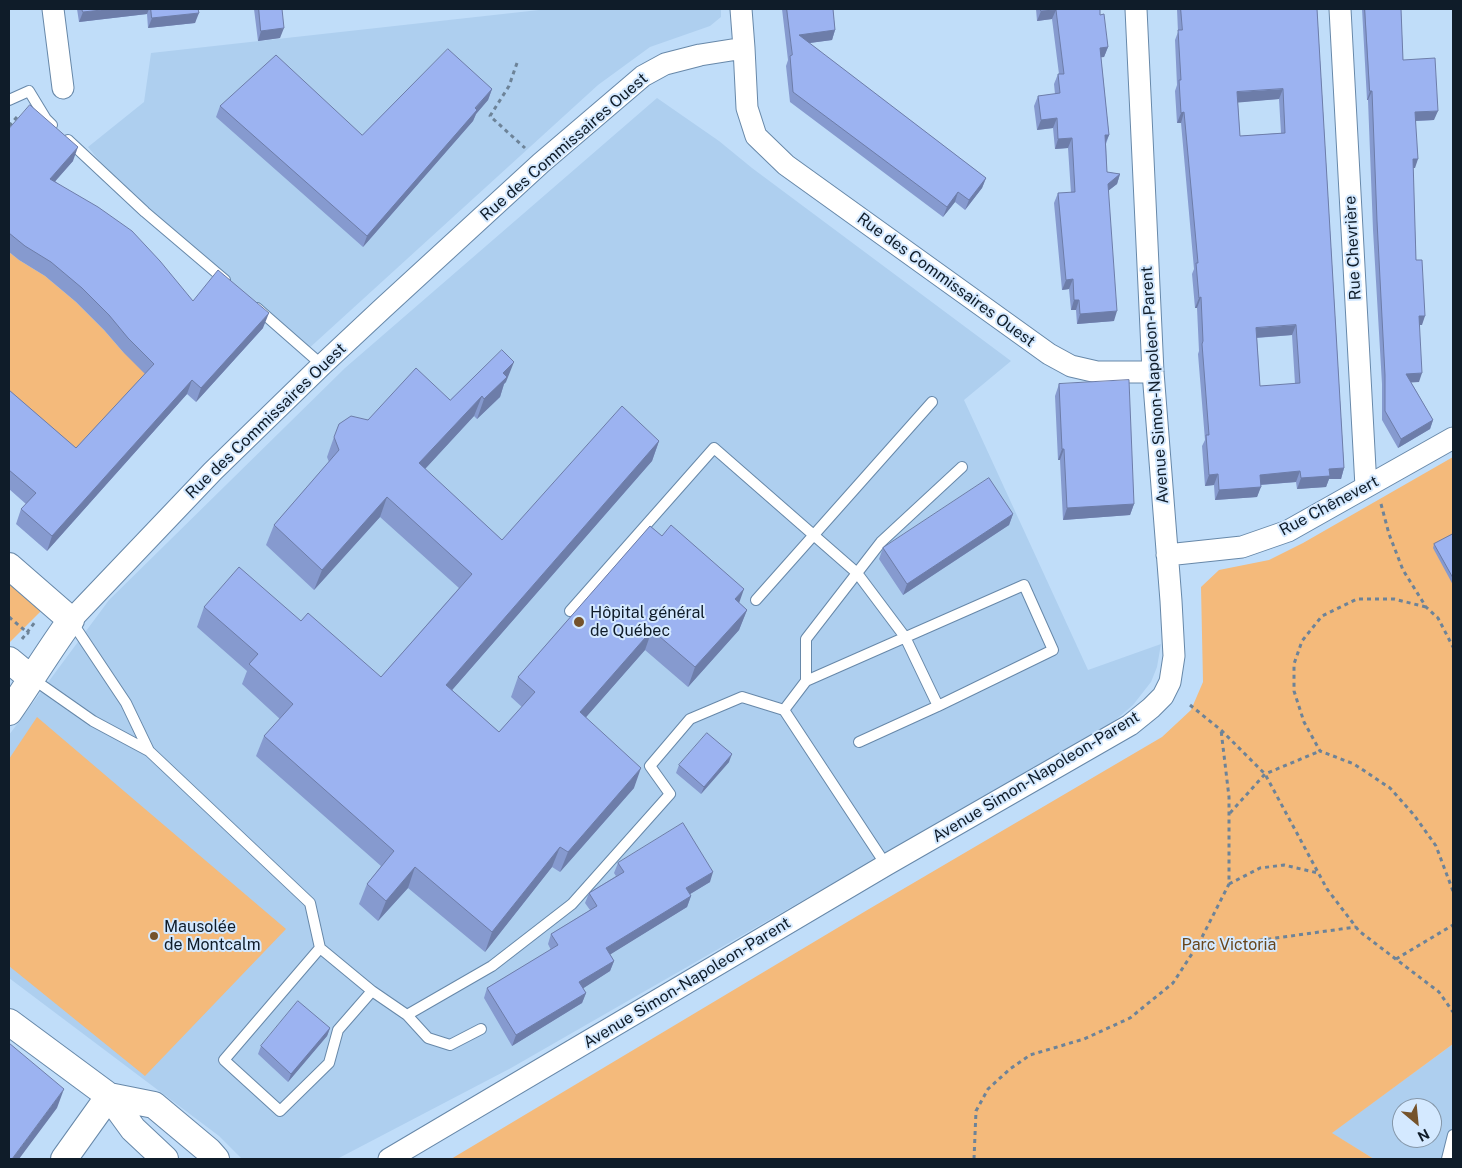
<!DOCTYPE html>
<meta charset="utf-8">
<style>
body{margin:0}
#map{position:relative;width:1462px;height:1168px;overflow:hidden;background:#c0ddf9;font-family:"Public Sans",sans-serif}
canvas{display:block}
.frame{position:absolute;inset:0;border:10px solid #0f1c29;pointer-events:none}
.north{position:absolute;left:1392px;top:1098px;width:50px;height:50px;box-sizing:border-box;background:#d4e9ff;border:1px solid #8597a9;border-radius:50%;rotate:152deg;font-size:14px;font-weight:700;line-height:20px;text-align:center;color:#0f1c29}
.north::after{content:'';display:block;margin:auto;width:18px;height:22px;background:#75532b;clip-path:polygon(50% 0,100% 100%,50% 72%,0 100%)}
</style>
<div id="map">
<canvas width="1462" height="1168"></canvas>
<div class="frame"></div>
<div class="north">N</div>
</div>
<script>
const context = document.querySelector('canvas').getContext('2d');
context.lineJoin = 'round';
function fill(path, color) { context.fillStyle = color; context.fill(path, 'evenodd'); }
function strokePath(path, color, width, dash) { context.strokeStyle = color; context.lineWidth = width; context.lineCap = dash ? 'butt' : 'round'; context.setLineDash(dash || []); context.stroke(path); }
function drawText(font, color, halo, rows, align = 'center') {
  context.font = font + ' "Public Sans",sans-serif'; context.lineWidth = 4; context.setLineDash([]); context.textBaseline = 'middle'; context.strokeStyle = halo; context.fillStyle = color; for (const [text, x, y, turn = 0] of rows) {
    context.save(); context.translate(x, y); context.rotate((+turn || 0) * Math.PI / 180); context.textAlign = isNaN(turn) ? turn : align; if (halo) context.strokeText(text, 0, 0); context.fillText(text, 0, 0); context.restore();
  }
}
fill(new Path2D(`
 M548 9H721V17L710 26 650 47 598 85 306 351 106 169 88 147 144 102 151 53Z
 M657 98 719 141 752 168 1011 361 964 400 1088 670 1161 644 1157 667 1151 682 1133 705 1112 723 511 1068 337 1159H242L219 1136 9 978V735L109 600 345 368Z
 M1453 1044V1159H1374L1331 1133ZM1402 1108H1432V1138H1402Z`), '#aecfef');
fill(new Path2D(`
 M9 252 19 260 45 276 76 302 104 330 123 352 154 373 71 462 9 408Z
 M1453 457V1044L1332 1133 1374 1159H451L869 909 1162 737 1191 710 1203 682 1201 587 1219 570 1269 560 1303 543Z
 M9 581 42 610 9 643Z
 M37 717 286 929 145 1076 9 966V759Z`), '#f4ba7b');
const service = new Path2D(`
 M9 100 29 91 46 119 52 125
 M68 140 145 212 225 280
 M257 308 322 365
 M756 600 932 402
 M570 611 714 448 857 573 905 637 938 706
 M72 622 126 703 149 751
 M33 679 93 721 149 751 310 903 320 948 372 991 407 1015 428 1038 450 1045 481 1029
 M806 681 1024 585 1053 650 938 706 859 742
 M886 865 784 710 806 681V639L881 542 962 467
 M320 948 224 1060 280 1111 329 1063 338 1030 372 991
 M407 1015 492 966 572 904 670 794 650 766 690 719 742 697 784 710
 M1447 1159 1453 1135`);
const minor = new Path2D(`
 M53 9 63 88
 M741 9 744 48
 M1340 9 1366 487
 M1167 555 1242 547 1288 531 1453 438
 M71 620 213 471 322 365 383 308 541 163 643 76 665 64 700 55 744 48 747 108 756 136 786 165 1049 354 1071 366 1097 372H1153
 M389 1159 886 865 1130 725 1151 708 1163 696 1170 682 1174 656 1171 601 1153 372 1136 9`);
const tertiary = new Path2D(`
 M9 566 71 620C49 650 30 682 9 712
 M9 660 32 679
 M9 1022 109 1096 133 1129 165 1159
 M109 1096 154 1105 209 1151 216 1159
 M64 1159 109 1096`);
strokePath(service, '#6788a9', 12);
strokePath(minor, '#6788a9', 23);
strokePath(tertiary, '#6788a9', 28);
strokePath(new Path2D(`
 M517 63 509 86 490 116 525 148
 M9 126 17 117
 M1381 504 1389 534 1403 570 1426 607 1438 618 1453 647
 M1426 607 1394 599H1357L1322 616 1302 641 1294 664V691L1304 722 1320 751 1354 764 1390 788 1414 815 1436 846 1453 891
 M9 617 29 634
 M22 639 35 622
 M1190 705 1221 730 1265 774 1327 889 1359 931 1439 992 1453 1012
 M1230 813 1265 774 1320 751
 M1229 884 1260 868 1284 865 1318 873
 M1196 949 1356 927
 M1396 959 1453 925
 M974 1159 976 1111 988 1089 1010 1069 1030 1055 1084 1039 1130 1018 1173 983 1199 943 1229 884V797L1221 730`), '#6d8398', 3, [4, 4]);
strokePath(service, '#fff', 10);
strokePath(minor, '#fff', 21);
strokePath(tertiary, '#fff', 26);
fill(new Path2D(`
 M77 9H199H198L195 23 148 28 147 14 79 22Z
 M254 9H282L280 38 258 41Z
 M782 9H833L835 30 832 40 809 43 986 178 982 188 965 210 955 202 943 217 790 102 786 66 788 60Z
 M1036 9H1100V15L1108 47 1104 57H1101L1109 135 1106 144 1107 172 1120 174 1117 184 1108 191 1114 321 1077 324 1076 310H1071L1069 289 1062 290 1054 203 1058 193H1071L1068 148 1055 149 1053 128 1037 130 1034 106 1038 96 1055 94 1054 84 1058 74H1059L1052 19 1037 21Z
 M1177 9H1317L1344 468 1341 479H1329L1326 487 1297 489 1296 482 1261 485 1257 497 1215 500 1214 485 1205 486 1202 446 1205 440 1198 354 1199 351 1197 308H1195L1192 274 1194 269 1181 123H1177L1175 91 1177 85 1175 40 1178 32ZM1279 99 1281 133 1240 136 1238 102ZM1292 335 1295 384 1260 386 1257 338Z
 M1362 9H1401L1403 60 1434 120 1416 121 1415 168H1413L1416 260 1422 325H1419V382H1411L1433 420 1430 429 1398 448 1382 420V384L1373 230 1368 100H1367Z
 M492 89 488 100 476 114 473 121 363 247 216 117 220 106 362 135Z
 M9 129 73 161 55 181 193 301 263 328 196 402 187 394 47 551 16 524 21 509 26 504 9 489V390L76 448 145 374 123 352 104 330 76 302 45 276 19 260 9 252Z
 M506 382 504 384 500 397 477 419 474 416 425 469 502 540 659 441 652 461 452 690 499 732 522 707 511 697 518 677 650 526 747 610 739 630 688 687 645 650 586 717 634 788 560 872 552 867 485 952 408 888 378 921 359 904 367 884 381 866 256 756 264 736 280 719 242 684 247 671 197 627 204 607 301 621 381 677 459 588 380 517 314 590 266 545 274 525 329 462 327 457 334 437 368 420 450 400Z
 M1059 384 1134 504 1130 515 1063 520 1060 460H1058L1055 396Z
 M1013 514 1009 525 903 595 879 559 883 548Z
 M1453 534V585L1433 548 1434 544Z
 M729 762 701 794 676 773 679 765Z
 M618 863 710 882 690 894 691 896 687 907 610 954 614 961 610 971 583 988 586 993 582 1003 512 1046 484 998 487 988 551 950 548 944 551 934 590 910 585 903 589 893 616 876 614 873Z
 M330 1028 327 1036 288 1082 258 1054 261 1046Z`), '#869acf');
fill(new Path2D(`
 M111 9H149L147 14 79 22 83 12Z
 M1056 10 1052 19 1037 21 1041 11Z
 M199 13 195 23 148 28 152 18Z
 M284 28 280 38 258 41 261 31Z
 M835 30 832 40 795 45 799 35Z
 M1108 47 1104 57 1096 58 1100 48Z
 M492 89 488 100 476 114 473 121 363 247 367 236Z
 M1283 89 1279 99 1233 103 1237 92Z
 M1370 91H1372L1368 100H1367Z
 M1438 111 1434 120 1412 121 1415 112Z
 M1184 112 1181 123H1177L1181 113Z
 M1057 118 1053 128 1037 130 1041 120Z
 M1105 135H1109L1105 144Z
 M1072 138 1068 148 1055 149 1058 139Z
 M78 147 73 161 45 193 50 179Z
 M1413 159H1418L1415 168H1410Z
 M1120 174 1117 184 1104 194 1108 184Z
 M986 178 982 188 965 210 969 200Z
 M958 192 955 202 943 217 947 207Z
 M1073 279 1069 289 1062 290 1066 280Z
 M1201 297 1197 308H1195L1199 298Z
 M1074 300H1079L1076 310H1071Z
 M1117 311 1114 321 1077 324 1080 314Z
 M269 313 263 328 196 402 201 388Z
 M1419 316H1425L1422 325H1415Z
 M1296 325 1292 335 1252 338 1256 328Z
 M514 362 506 382 504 384 500 397 477 419 484 399 503 373Z
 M1422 373 1419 382 1403 383 1406 374Z
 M192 380 187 394 47 551 52 536Z
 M482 396 474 416 412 483 419 463Z
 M1433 420 1430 429 1398 448 1401 439Z
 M659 441 652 461 439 705 446 685Z
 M1062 449H1064L1060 460H1058Z
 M1344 468 1341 479H1329L1326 487 1297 489 1301 478 1329 469Z
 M1300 471 1296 482 1257 485 1260 475Z
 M1218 474 1214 485 1205 486 1209 475Z
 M1261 487 1257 497 1215 500 1219 490Z
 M387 497 380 517 314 590 322 570Z
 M1134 504 1130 515 1063 520 1067 508Z
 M1013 514 1009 525 903 595 907 584Z
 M744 589 737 609 735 599Z
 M747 610 739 630 688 687 695 667Z
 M652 630 645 650 573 732 580 712Z
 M732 754 729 762 701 794 704 787Z
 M641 768 634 788 560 872 568 852Z
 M560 847 552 867 485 952 492 932Z
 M415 867 408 888 378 921 386 901Z
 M713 872 710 882 682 899 686 888Z
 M691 896 687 907 603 959 606 948Z
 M614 961 610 971 576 993 579 982Z
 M586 993 582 1003 512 1046 516 1035Z
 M330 1028 327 1036 288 1082 291 1074Z
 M64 1089 57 1108 19 1159H12Z`), '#6d7da9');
const building = new Path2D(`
 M82 9H111L83 12Z
 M151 9H198L199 13 152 18Z
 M259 9H282L284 28 261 31Z
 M787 9H833L835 30 799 35 986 178 969 200 958 192 947 207 793 92 790 56 792 55Z
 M1041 9H1100V15L1104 14 1108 47 1100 48 1109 135H1105L1107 172 1120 174 1108 184 1117 311 1080 314 1079 300H1074L1073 279 1066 280 1058 193 1075 192 1072 138 1058 139 1057 118 1041 120 1038 96 1060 93 1058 74H1064L1056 10 1041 11Z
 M1181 9H1317L1344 468 1329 469 1330 476 1301 478 1300 471 1260 475 1261 487 1219 490 1218 474 1209 475 1206 435H1209L1202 344 1203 341 1201 297 1199 298 1196 263H1198L1184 112 1181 113 1179 80H1181L1178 30H1182ZM1283 89 1285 133 1240 136 1237 92ZM1296 325 1300 383 1260 386 1256 328Z
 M1365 9H1401L1403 60 1435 58 1438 111 1415 112 1418 159H1413L1416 260H1422L1425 316H1419L1422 373 1406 374 1433 420 1401 439 1385 411V375L1377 221 1372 91H1370Z
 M448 49 492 89 475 108 477 110 367 236 220 106 276 55 362 135Z
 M30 105 78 147 50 179 98 207 132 231 160 261 193 301 218 270 269 313 201 388 192 380 52 536 21 509 36 493 9 470V390L76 448 154 364 128 338 109 315 82 288 51 262 25 246 9 233V129Z
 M502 350 514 362 503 373 507 377 484 399 482 396 419 463 502 540 622 406 659 441 446 685 499 732 535 692 518 677 650 526 662 536 671 525 744 589 735 599 747 610 695 667 652 630 580 712 641 768 568 852 560 847 492 932 415 867 386 901 367 884 394 851 264 736 293 704 249 664 258 654 204 607 239 567 301 621 308 613 381 677 472 574 387 497 322 570 274 525 339 450 334 437 339 424 351 416 368 420 416 368 450 400Z
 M1129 380 1134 504 1067 508 1064 449H1062L1059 384Z
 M989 478 1013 514 907 584 883 548Z
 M1453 534V578L1434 544Z
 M707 733 732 754 704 787 679 765Z
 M683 823 713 872 686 888 691 896 606 948 614 961 579 982 586 993 516 1035 487 988 558 945 551 934 597 906 589 893 624 872 618 863Z
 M298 1001 330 1028 291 1074 261 1046Z
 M9 1043 64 1089 12 1159H9Z`);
fill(building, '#9cb3f1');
strokePath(building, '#6d7da9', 1);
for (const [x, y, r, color] of [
 [579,622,6,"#75532b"],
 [154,936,5,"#75532b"]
]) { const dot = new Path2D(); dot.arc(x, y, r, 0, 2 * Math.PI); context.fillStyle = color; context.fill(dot); strokePath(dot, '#d4e9ff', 2); }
drawText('16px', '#0f1c29', '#d4e9ff', [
 ["Rue des Commissaires Ouest",564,147,-41],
 ["Rue Chevrière",1353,248,-93],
 ["Rue des Commissaires Ouest",946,280,36],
 ["Avenue Simon-Napoleon-Parent",1155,385,-94],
 ["Rue des Commissaires Ouest",266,421,-44],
 ["Rue Chênevert",1329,506,-28],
 ["Avenue Simon-Napoleon-Parent",1036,777,-31],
 ["Avenue Simon-Napoleon-Parent",687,983,-31]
]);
drawText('16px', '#0f1c29', '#d4e9ff', [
 ["Hôpital général",590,613],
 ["de Québec",590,631],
 ["Mausolée",164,927],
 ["de Montcalm",164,945]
], 'left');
drawText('16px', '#68461c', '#d4e9ff', [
 ["Parc Victoria",1229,945]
]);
</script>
